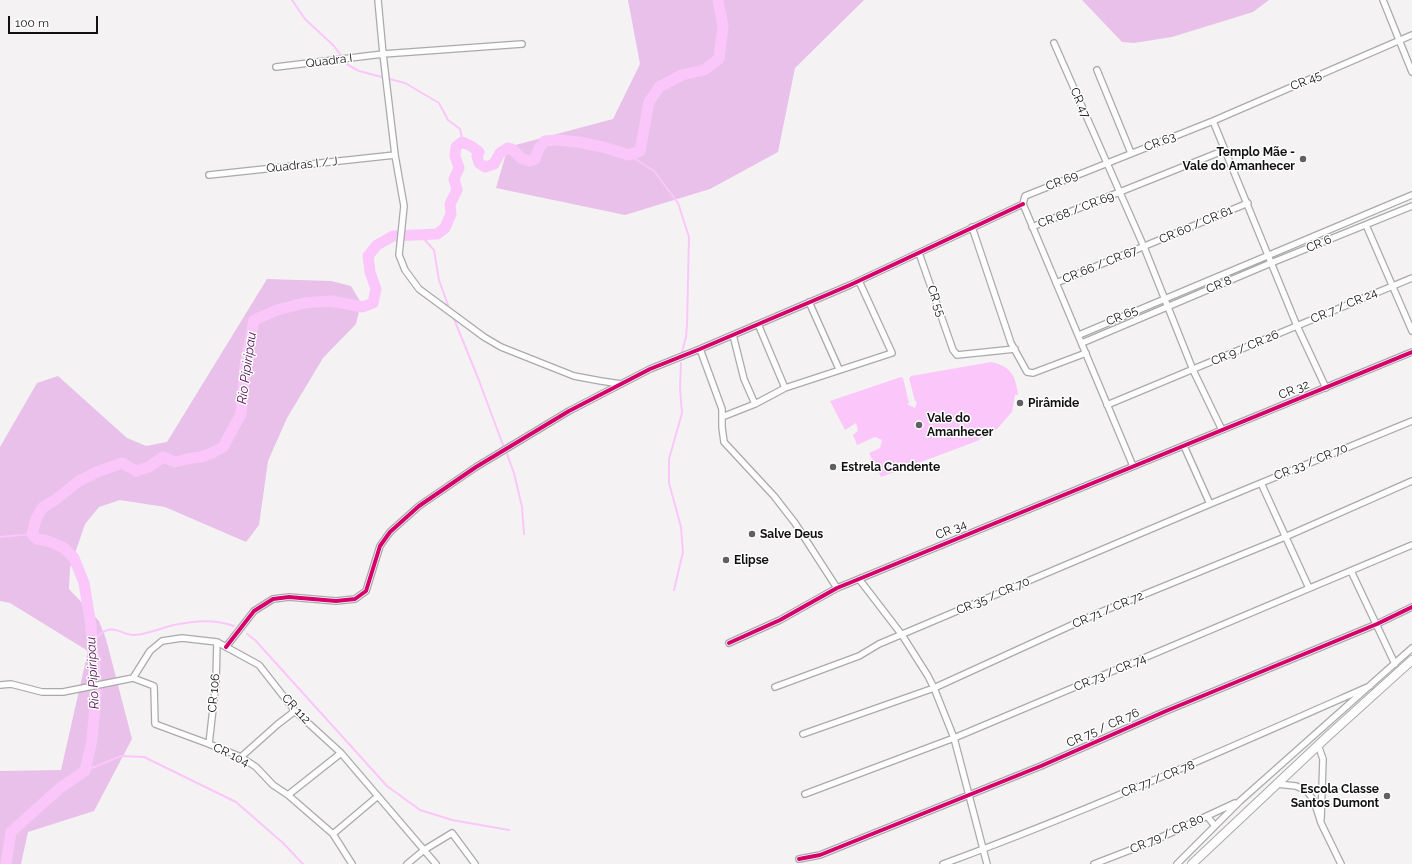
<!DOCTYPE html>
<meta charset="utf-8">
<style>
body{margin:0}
#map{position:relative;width:1412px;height:864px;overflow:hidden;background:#f4f2f3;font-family:Raleway,sans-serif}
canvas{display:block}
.scale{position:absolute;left:8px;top:16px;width:90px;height:18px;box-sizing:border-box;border:2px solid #121112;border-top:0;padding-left:5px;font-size:12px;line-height:14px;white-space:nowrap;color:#121112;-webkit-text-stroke:3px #fff;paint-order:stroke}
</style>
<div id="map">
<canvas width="1412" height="864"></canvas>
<div class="scale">100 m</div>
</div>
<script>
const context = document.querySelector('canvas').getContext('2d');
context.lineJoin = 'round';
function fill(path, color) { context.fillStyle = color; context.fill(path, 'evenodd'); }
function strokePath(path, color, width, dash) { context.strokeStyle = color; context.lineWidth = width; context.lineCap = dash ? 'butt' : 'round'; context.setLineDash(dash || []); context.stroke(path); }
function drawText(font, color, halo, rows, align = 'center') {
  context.font = font + ' Raleway,sans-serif'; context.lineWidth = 3; context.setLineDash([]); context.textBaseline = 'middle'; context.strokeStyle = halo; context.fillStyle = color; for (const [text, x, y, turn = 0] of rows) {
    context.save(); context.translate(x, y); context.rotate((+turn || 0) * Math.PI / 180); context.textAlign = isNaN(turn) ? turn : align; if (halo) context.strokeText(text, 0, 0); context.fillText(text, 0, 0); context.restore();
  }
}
fill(new Path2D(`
 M628 0H864L795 68 778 152 710 189 625 215 496 188 508 147 613 119 640 64Z
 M1082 0H1269L1253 12 1172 37 1134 43 1122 42Z
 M267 279 331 281 351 286 361 303 356 324 323 358 287 418 268 461 259 525 246 542 165 507 120 500 99 507 85 524 70 568 69 589 99 621 106 639 132 739 94 811 28 832 21 864H0V771L61 770 88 651 10 603 0 601V447L37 383 58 376 127 438 146 446 167 442Z`), '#e9c0e9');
fill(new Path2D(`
 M991 362C1011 366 1016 376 1018 395H1015L1012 412 997 429 977 441 881 477 869 453 880 448 882 440 875 437 857 445 853 435 858 431 856 423 845 430 830 401 901 377 903 378 909 403 907 404 915 408 917 402 915 401 909 378 911 376Z`), '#fbc7fb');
strokePath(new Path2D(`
 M292 0 305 19 334 46 348 65 359 71 405 83 439 103 448 120 460 129 462 138V142
 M629 155 654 171 678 203 689 237 687 325 686 337 682 352
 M413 235 425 240 434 250 439 280 448 305
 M454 319 478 378 503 445
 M507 454 514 473 522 507 524 534
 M0 537 32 534
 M674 590 683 552 681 527 669 483V459L682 413 680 388 681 363
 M247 634 255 640 387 786 420 810 452 820 509 830
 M92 646C95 640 98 634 105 631 116 626 125 636 135 635 148 634 161 628 174 625 192 621 216 619 234 626
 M85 771 121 756 144 757 236 802 283 843 303 864`), '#fbc7fb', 2);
strokePath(new Path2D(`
 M6 864 11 832 60 788 85 771 92 740 96 694 95 663 92 646 91 626 84 583 74 558 64 548 48 541 37 539 32 534 36 519 42 508 55 500 79 481 97 472 122 463 136 471 149 467 163 457 175 462 192 458 201 457 214 452 223 447 241 414 245 366 254 320 277 310 304 303 331 301 363 307 373 303 376 289 370 272 368 256 377 245 393 236 437 234 445 228 451 214 450 204 457 190 454 179 459 168 455 156 456 147 462 142 471 146 479 152 477 156 479 163 485 167 494 164 500 153 508 148 512 149 521 158 529 161 535 159 539 148 545 141 557 140 578 142 603 147 629 155 640 151 649 102 659 87 682 75 704 70 719 59 723 26 718 0`), '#fbc7fb', 11);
const street = new Path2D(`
 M378 0 383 54 395 155 404 206 399 255 405 270 419 289 484 337 501 347 574 376 601 381 621 384
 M1383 0 1412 72
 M1054 43 1144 247 1193 370 1222 430
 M276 67 383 54 522 44
 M1097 70 1131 153
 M1213 121 1297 326 1326 388
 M209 175 395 155
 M1023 204 1025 196 1213 121 1412 35
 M1023 204 1133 466
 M1366 225 1412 331
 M972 227 1011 343 1027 372 1033 373 1086 353
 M1032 227 1225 150
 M919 253 953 350 957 355 1015 349
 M1056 283 1248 203
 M809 302 839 369
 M758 324 785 388
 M733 335 744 379 755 404
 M1079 335 1412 195
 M1082 343 1271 263 1412 206
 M700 349 722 409V427L724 442 774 496 795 523 837 588
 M1107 405 1412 278
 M722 417 755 404 785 388 892 353 859 281
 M1184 446 1210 504
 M1261 483 1309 588
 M1351 571 1395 664
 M859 579 902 635 928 676 934 688 954 738 987 864
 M729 643 780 620 837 588 859 579 1412 352
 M226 647 254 611 273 599 289 597 336 601 355 599 366 591 380 546 390 532 419 506 476 467 569 411 650 369 700 349 850 285 1023 204
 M133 678 150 651 162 641 182 638 217 642 259 665 295 711 341 753 436 864
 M133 678 154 686 155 724 209 744 241 757 256 767 273 785 288 795 333 834 352 864
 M0 685 11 684 42 692H63L133 678
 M775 687 859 656 879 644 1210 504 1412 421
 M803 734 934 688 1096 614 1285 537 1412 481
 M209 744 216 682 217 642
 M1318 745 1323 759 1321 819
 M241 757 278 724 295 711
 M1277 784 1296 786 1307 791 1314 801 1321 823 1341 864
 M805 794 954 738 1412 545
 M288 795 341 753
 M1207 816 1215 826
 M333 834 378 796
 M799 859 820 855 1041 766 1166 711 1377 624 1412 607
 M407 864 424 850 452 833 475 864
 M943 864C1088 811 1229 748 1370 686
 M1094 864 1151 842 1235 803
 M1177 864 1240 801 1412 648`);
const primary = new Path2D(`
 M1192 864 1329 735 1412 660`);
strokePath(street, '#abaaab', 8);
strokePath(primary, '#abaaab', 10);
strokePath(street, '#fdfdfd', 5.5);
strokePath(primary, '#fdfdfd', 8);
strokePath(new Path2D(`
 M729 643 780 620 837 588 859 579 1412 352
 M226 647 254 611 273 599 289 597 336 601 355 599 366 591 380 546 390 532 419 506 476 467 569 411 650 369 700 349 850 285 1023 204
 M799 859 820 855 1041 766 1166 711 1377 624 1412 607`), '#d6006c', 4);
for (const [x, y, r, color] of [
 [1303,159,4,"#616061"],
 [1020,403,4,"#616061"],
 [919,425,4,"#616061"],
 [833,467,4,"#616061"],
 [752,534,4,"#616061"],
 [726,560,4,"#616061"],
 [1387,796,4,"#616061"]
]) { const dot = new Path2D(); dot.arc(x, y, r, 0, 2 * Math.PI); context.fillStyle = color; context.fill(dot); strokePath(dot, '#fff', 1.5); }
drawText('12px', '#121112', '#fff', [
 ["Quadra I",329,61,-7],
 ["CR 45",1306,81,-23],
 ["CR 47",1080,103,66],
 ["CR 63",1160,142,-21],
 ["Quadras I / J",302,165,-6],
 ["CR 69",1062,181,-22],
 ["CR 68 / CR 69",1076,210,-21],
 ["CR 60 / CR 61",1196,225,-23],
 ["CR 6",1319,244,-22],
 ["CR 66 / CR 67",1100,265,-22],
 ["CR 8",1219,285,-23],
 ["CR 55",936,301,71],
 ["CR 7 / CR 24",1344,306,-23],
 ["CR 65",1122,316,-23],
 ["CR 9 / CR 26",1245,348,-23],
 ["CR 32",1294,390,-22],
 ["CR 33 / CR 70",1311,462,-22],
 ["CR 34",951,530,-22],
 ["CR 35 / CR 70",993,596,-23],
 ["CR 71 / CR 72",1108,610,-23],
 ["CR 73 / CR 74",1110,673,-23],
 ["CR 106",214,693,-85],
 ["CR 112",296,709,47],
 ["CR 75 / CR 76",1103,728,-24],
 ["CR 104",231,755,26],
 ["CR 77 / CR 78",1158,779,-22],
 ["CR 79 / CR 80",1167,834,-24]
]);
drawText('bold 12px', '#121112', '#fff', [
 ["Templo Mãe -",1295,152,"right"],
 ["Vale do Amanhecer",1295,166,"right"],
 ["Pirâmide",1028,403],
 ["Vale do",927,418],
 ["Amanhecer",927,432],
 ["Estrela Candente",841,467],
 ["Salve Deus",760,534],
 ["Elipse",734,560],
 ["Escola Classe",1379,789,"right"],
 ["Santos Dumont",1379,803,"right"]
], 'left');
drawText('italic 13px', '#521154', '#fff', [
 ["Rio Pipiripau",247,368,-82],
 ["Rio Pipiripau",93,673,-93]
]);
</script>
